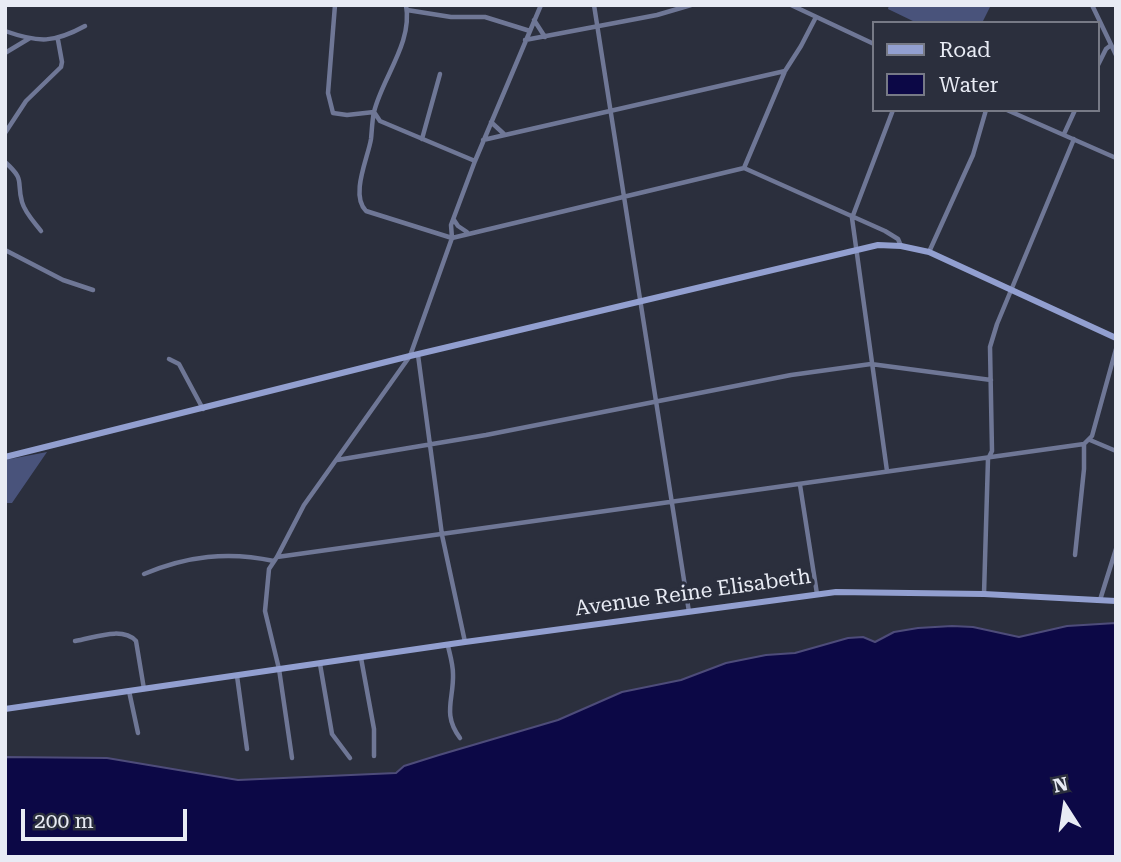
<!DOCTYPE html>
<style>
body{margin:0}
#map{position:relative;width:1121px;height:862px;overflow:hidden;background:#2b2f3d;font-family:"Roboto Serif",serif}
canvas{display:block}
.frame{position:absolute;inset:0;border:7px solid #e8ebf4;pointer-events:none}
.legend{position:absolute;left:872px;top:21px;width:228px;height:91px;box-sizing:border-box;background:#2b2f3d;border:2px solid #777a86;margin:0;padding:9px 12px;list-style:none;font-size:21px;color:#e8ebf4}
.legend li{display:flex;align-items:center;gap:14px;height:35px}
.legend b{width:35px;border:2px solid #777a86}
.north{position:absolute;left:1030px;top:771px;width:70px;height:70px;-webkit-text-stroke:5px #2b2f3d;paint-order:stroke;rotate:348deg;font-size:19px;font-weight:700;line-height:28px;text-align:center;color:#e8ebf4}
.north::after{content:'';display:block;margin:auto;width:24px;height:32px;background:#e8ebf4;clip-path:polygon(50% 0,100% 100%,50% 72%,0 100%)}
.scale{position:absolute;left:21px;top:809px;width:166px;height:32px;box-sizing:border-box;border:4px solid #e8ebf4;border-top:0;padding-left:9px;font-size:21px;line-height:24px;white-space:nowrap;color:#e8ebf4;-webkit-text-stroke:5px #2b2f3d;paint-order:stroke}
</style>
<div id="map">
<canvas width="1121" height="862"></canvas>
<div class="frame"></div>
<ul class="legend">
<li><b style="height:9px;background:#929fd0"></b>Road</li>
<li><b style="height:19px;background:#0c0846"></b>Water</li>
</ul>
<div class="north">N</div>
<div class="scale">200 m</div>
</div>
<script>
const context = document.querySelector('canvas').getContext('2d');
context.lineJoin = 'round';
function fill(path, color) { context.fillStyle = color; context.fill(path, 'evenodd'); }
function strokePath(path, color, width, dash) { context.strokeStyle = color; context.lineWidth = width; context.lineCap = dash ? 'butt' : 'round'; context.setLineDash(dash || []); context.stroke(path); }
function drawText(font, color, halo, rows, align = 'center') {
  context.font = font + ' "Roboto Serif",serif'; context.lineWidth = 7; context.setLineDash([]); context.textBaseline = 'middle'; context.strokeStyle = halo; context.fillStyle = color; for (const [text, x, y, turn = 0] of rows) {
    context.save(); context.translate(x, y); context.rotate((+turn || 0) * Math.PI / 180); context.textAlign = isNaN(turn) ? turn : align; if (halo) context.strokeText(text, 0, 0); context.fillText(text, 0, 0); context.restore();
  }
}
fill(new Path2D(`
 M889 5H991L982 23H917L888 9Z
 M47 452 12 503H5V460Z`), '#49537b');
const water = new Path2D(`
 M1116 623V857H5V757L107 758 238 780 396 773 404 766 439 755 558 720 622 692 681 680 726 663 766 655 795 653 848 638 863 637 875 642 894 632 918 628 952 626 973 627 1019 637 1067 626Z`);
fill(water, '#0c0846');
strokePath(water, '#4e4c7a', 2);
strokePath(new Path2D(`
 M335 5 328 93 333 113 347 115 374 112
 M406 5C413 43 382 78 374 112 372 121 372 130 371 139 368 158 350 195 366 211L452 238 744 168 885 231 898 239 901 246
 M594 5 689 612
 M791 5 874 44
 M1092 5 1116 55
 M407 10 451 17H485L530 31
 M534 20 545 37
 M5 31C39 43 54 43 85 26
 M525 40 657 15 691 5
 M5 53 30 38
 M1098 65 1106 49 1111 45
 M1007 110 1116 158
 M374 112 380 121 475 161
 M491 122 504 134
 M5 133 26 101 61 67 62 62 58 40
 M1064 134 1075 110
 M422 139 440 74
 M483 140 785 71
 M5 162C26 181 16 180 22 202 25 213 35 223 41 231
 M744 168 785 71 801 46 816 17
 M454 220 458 226 467 232
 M5 250 63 280 93 290
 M929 252 973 155 986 110
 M418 355 442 535 465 642
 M169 359 179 364 203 409
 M1090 440 1116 451
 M337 460 486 435 791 375 871 364 991 380
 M887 471 852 218 893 110
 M800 485 817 594
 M1075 555 1084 469V444
 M277 557 1084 444 1092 436 1116 349
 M144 574C187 556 228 551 274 561
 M984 594 988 459 992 451 990 347 997 324 1074 139
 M1100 600 1116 549
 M75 641C94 638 122 626 136 641L144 689
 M448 646C450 655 453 664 453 674 454 699 442 714 460 738
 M361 658 374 729V756
 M320 664 332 734 350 758
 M237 676 247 749
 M129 691 138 733
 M292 758 279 669 265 611 269 569 277 557 304 505 410 356 452 238 451 225 475 161 541 5`), '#6f7796', 4.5);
strokePath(new Path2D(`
 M5 457 410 356 878 245 901 246 929 252 1116 338
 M5 709 465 642 836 592 984 594 1116 601`), '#929fd0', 6);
drawText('21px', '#e8ebf4', '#2b2f3d', [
 ["Avenue Reine Elisabeth",693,593,-8]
]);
</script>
